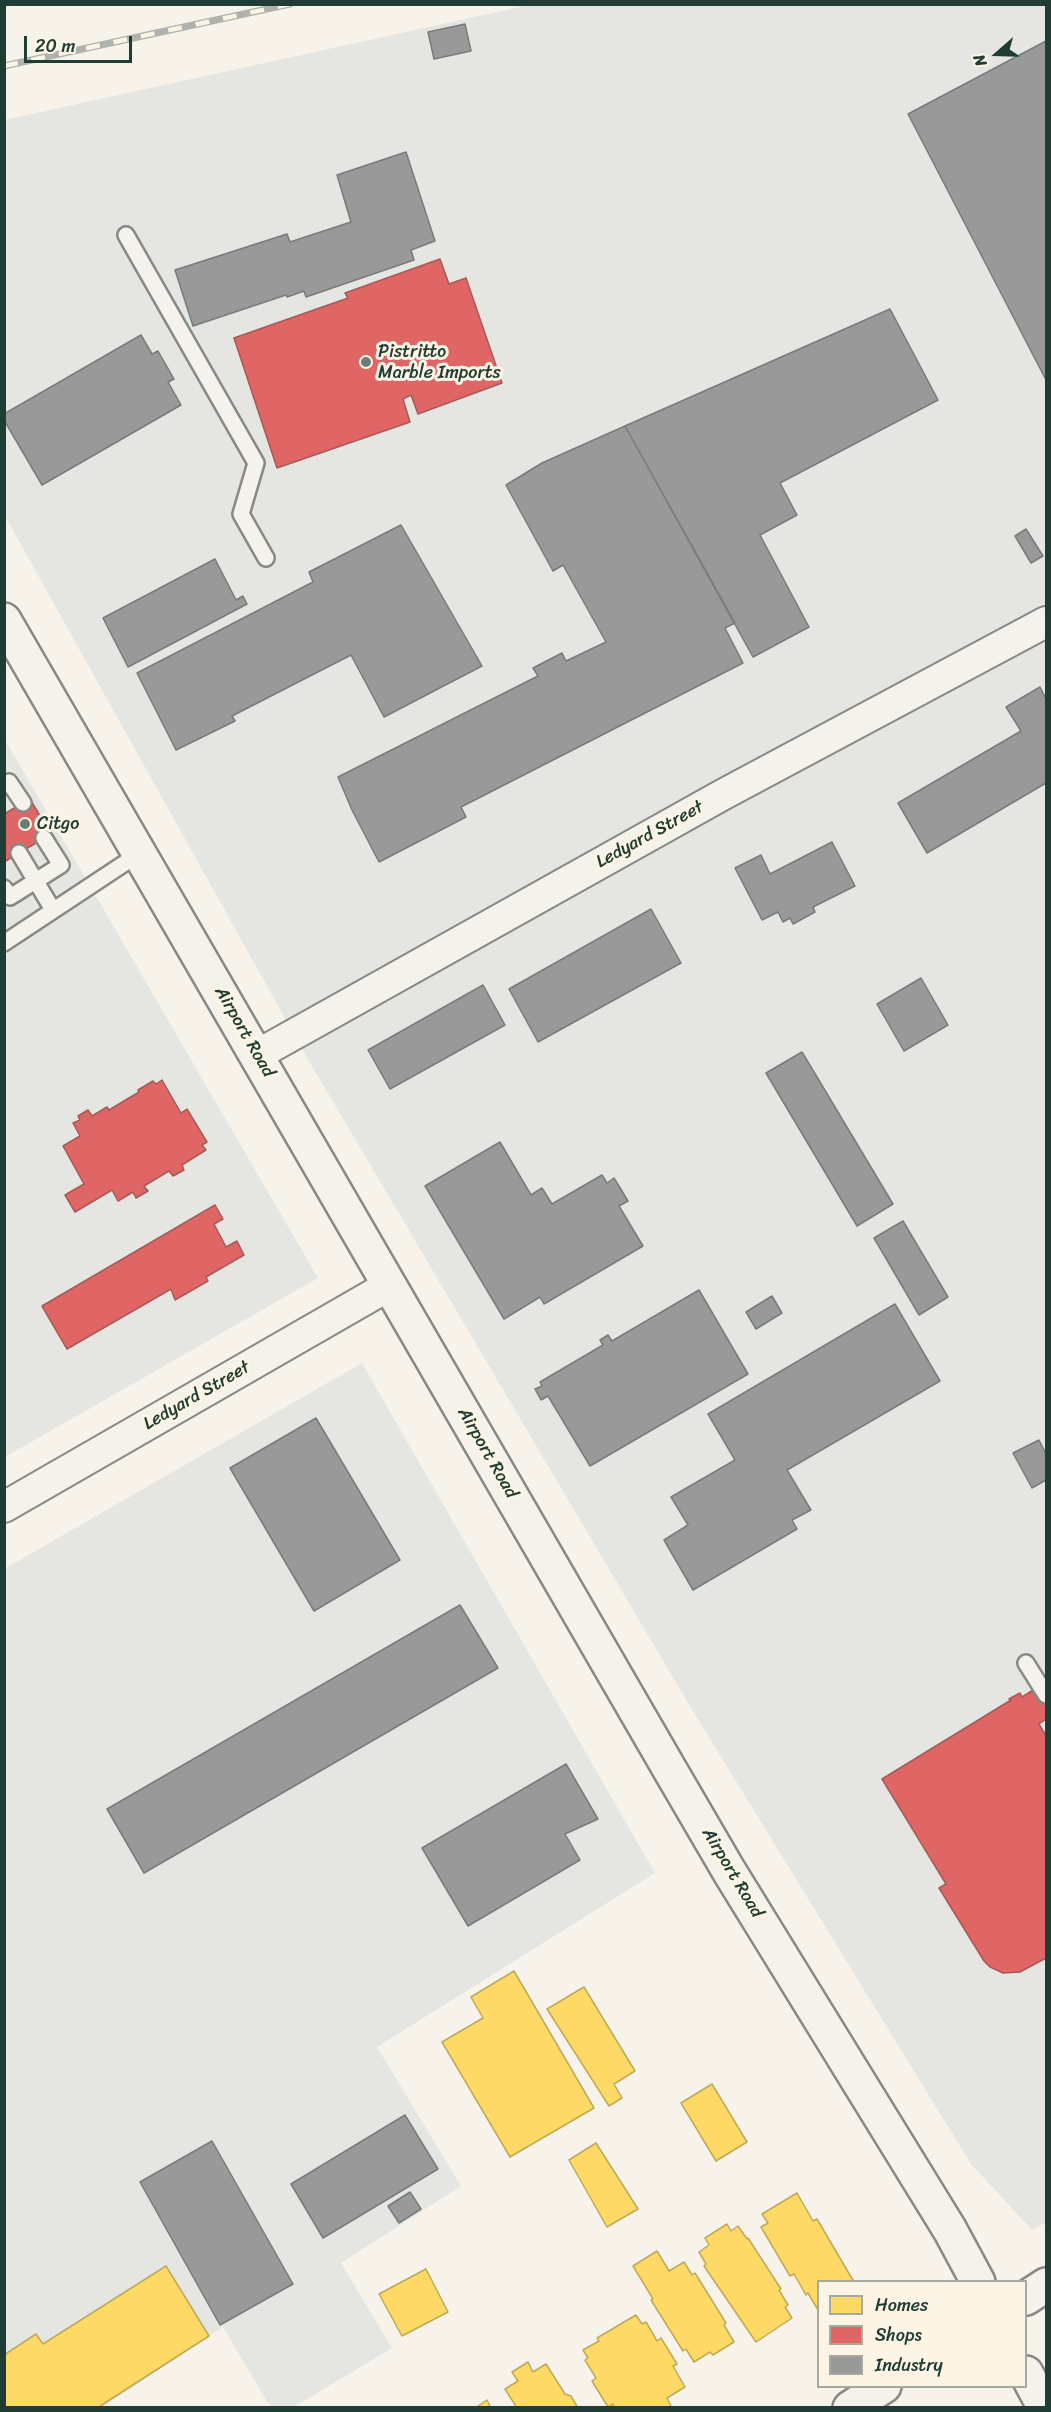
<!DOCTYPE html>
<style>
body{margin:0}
#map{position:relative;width:1051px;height:2412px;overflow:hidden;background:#f7f3ea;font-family:Sriracha,sans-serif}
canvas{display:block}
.frame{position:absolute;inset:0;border:6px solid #1f3d34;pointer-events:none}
.legend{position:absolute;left:817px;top:2280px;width:210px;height:108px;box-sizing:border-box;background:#fcf5e5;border:2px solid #a4ab9e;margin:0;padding:8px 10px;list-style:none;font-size:18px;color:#1f3d34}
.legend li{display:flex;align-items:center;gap:12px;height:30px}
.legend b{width:30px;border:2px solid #a4ab9e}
.north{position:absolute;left:967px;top:24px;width:60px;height:60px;-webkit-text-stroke:4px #fcf5e5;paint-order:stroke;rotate:250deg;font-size:16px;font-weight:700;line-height:24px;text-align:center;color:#1f3d34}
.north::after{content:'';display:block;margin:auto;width:21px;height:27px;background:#1f3d34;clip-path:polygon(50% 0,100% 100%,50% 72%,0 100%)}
.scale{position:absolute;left:24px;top:36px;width:108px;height:27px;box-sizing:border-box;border:3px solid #1f3d34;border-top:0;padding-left:8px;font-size:18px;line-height:21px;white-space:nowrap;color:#1f3d34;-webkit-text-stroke:4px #fcf5e5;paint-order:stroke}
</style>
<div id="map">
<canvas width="1051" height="2412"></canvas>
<div class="frame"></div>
<ul class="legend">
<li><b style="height:16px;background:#ffd966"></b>Homes</li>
<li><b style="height:16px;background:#e06666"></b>Shops</li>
<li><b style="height:16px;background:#999"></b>Industry</li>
</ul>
<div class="north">N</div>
<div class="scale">20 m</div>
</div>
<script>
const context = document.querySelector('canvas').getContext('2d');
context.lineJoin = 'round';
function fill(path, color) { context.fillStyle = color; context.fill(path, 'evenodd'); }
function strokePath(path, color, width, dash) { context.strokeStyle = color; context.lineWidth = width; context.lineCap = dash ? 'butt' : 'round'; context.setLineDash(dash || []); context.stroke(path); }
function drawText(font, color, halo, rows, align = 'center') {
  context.font = font + ' Sriracha,sans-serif'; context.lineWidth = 6; context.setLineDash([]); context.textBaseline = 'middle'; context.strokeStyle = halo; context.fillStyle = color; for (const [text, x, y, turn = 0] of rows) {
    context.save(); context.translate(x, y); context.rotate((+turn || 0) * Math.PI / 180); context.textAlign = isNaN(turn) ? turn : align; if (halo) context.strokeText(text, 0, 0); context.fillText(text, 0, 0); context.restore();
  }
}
fill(new Path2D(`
 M529 5H1046V2222L1032 2230 971 2164 691 1708 306 1056 5 516 4 120Z
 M4 738 318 1278 5 1457H4Z
 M362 1363 655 1873 377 2047 461 2186 341 2263 392 2348 294 2407H270L223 2327 103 2407H5L4 1569Z`), '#e5e6e2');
const homes = new Path2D(`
 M514 1971 594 2108 510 2157 442 2042 483 2018 471 1997Z
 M584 1987 635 2071 614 2084 622 2098 609 2106 547 2009Z
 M712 2084 747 2142 716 2161 681 2103Z
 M596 2143 638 2209 607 2227 569 2160Z
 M797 2193 813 2221 817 2219 854 2282H818V2310L808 2293 806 2295 794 2274 790 2276 761 2227 768 2223 762 2214Z
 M727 2224 731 2231 738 2226 747 2239 748 2238 781 2289 779 2290 788 2305 785 2307 792 2318 756 2342 704 2266 706 2264 699 2252 709 2245 705 2238Z
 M657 2251 669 2271 684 2262 692 2275 695 2273 726 2323 724 2325 734 2342 713 2355 710 2352 694 2362 686 2349 683 2351 651 2300 653 2299 633 2266Z
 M166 2266 209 2336 97 2408H4V2355L36 2334 43 2344Z
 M426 2269 448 2312 402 2336 379 2294Z
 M636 2315 642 2324 646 2322 657 2341 661 2338 677 2364 673 2366 685 2387 667 2398 671 2406 668 2408H615L613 2404 608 2407 592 2381 596 2378 585 2360 588 2358 583 2350 599 2341 597 2338Z
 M528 2362 533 2372 546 2364 565 2394 571 2396 578 2408H517L505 2389 518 2381 512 2372Z
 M487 2400 491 2408H475Z`);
fill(homes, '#ffd966');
strokePath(homes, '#bcaa57', 1.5);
const shops = new Path2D(`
 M440 259 449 284 466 278 502 383 418 414 411 395 403 399 410 422 277 468 234 338 348 298 345 293Z
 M30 799 51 834 4 862V814Z
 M162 1080 181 1113 187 1109 207 1142 202 1145 206 1150 182 1165 184 1170 173 1176 169 1171 144 1186 148 1191 136 1198 133 1192 118 1201 112 1190 75 1212 65 1195 84 1184 63 1146 80 1136 73 1123 80 1120 78 1116 88 1110 92 1116 107 1107 109 1110 139 1092 138 1090 153 1081 156 1084Z
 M215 1205 223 1219 214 1224 226 1247 237 1241 244 1255 206 1277 208 1281 175 1300 171 1289 67 1349 42 1306Z
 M1046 1682V1719L1039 1724 1046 1736V1958L1020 1972 1003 1973 990 1967 984 1961 939 1888 946 1884 882 1779 1011 1700 1009 1699 1020 1693 1022 1697Z`);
fill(shops, '#e06666');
strokePath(shops, '#a65a57', 1.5);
const industry = new Path2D(`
 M465 24 471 51 434 59 428 32Z
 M1046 41V380L908 114Z
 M406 152 435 241 411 250 414 260 306 297 304 291 287 297 286 295 193 326 175 270 287 234 290 242 351 222 337 175Z
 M890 309 938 400 780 483 797 515 760 535 809 627 753 657 625 426Z
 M141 335 152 354 158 351 174 379 168 382 181 405 42 485 4 420V414Z
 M625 426 735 623 725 628 743 663 461 807 466 817 379 862 352 810 338 777 538 676 533 668 562 653 566 661 606 642 563 565 553 571 506 485 542 463Z
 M401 525 482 666 384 717 351 655 232 716 235 721 176 750 137 673 313 582 309 572Z
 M1026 529 1043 556 1031 563 1015 536Z
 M215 559 236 600 243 596 247 604 128 667 103 618Z
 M1040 687 1046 699V783L927 853 898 803 1021 731 1006 707Z
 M832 842 855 886 813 907 815 912 793 924 790 918 783 922 778 912 762 920 735 868 761 855 770 874Z
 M651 909 681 963 538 1042 509 989Z
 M921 978 948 1025 904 1051 877 1004Z
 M483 985 505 1025 390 1089 368 1050Z
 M802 1052 893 1204 857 1226 766 1073Z
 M500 1142 531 1195 542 1188 552 1204 602 1175 607 1183 614 1178 628 1201 619 1206 643 1246 544 1304 540 1297 504 1319 425 1186Z
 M903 1221 948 1297 919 1315 874 1238Z
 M699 1290 748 1374 590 1466 548 1396 541 1400 535 1389 542 1386 540 1382 603 1345 600 1340 608 1335 612 1341Z
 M772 1296 782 1313 756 1329 746 1312Z
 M895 1304 940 1381 787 1470 811 1510 792 1520 797 1529 693 1590 664 1540 688 1525 671 1497 735 1460 708 1414Z
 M316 1418 400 1560 314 1611 230 1468Z
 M1039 1440 1046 1454V1480L1032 1488 1013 1453Z
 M460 1605 498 1668 144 1873 107 1809Z
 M566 1764 598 1819 565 1834 580 1860 468 1926 422 1848Z
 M405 2115 438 2169 323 2238 291 2184Z
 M212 2141 293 2284 220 2325 140 2182Z
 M410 2192 421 2209 399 2223 388 2206Z`);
fill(industry, '#999');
strokePath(industry, '#747d7b', 1.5);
const lane = new Path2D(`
 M126 235 256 463 241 514 266 558
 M4 785 9 782 23 803
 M19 853 53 910
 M4 888 10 897 61 865 44 838
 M4 943 140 853
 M1026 1663 1046 1695`);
const street = new Path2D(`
 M257 1055 724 794 1046 622
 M4 1507 390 1285`);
const secondary = new Path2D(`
 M4 620 673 1775 729 1871 950 2230 978 2282
 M1026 2373 1045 2408`);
const primary = new Path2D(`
 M1026 2298 1046 2285
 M850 2408 884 2386`);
strokePath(lane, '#868984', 20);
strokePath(street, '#868984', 34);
strokePath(secondary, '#868984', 38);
strokePath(primary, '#868984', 38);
strokePath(lane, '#f5f2ec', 15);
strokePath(street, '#f5f2ec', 30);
strokePath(secondary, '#f5f2ec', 33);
strokePath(primary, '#f5f2ec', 33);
const rail = new Path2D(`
 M4 66 290 4`);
strokePath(rail, '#b0b2ad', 7);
strokePath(rail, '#fcf5e5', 4.5, [14]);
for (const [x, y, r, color] of [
 [366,362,6,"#6b7d74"],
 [25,824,6,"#6b7d74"]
]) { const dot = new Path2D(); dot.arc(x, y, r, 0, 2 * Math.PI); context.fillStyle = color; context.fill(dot); strokePath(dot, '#fcf5e5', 2); }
drawText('18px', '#1f3d34', '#fcf5e5', [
 ["Pistritto",378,352],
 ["Marble Imports",378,373],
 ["Citgo",37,824]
], 'left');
drawText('18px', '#1f3d34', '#fcf5e5', [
 ["Ledyard Street",650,835,-29],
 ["Airport Road",244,1032,60],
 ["Ledyard Street",197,1396,-30],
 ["Airport Road",487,1453,60],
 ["Airport Road",732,1873,59]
]);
</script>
